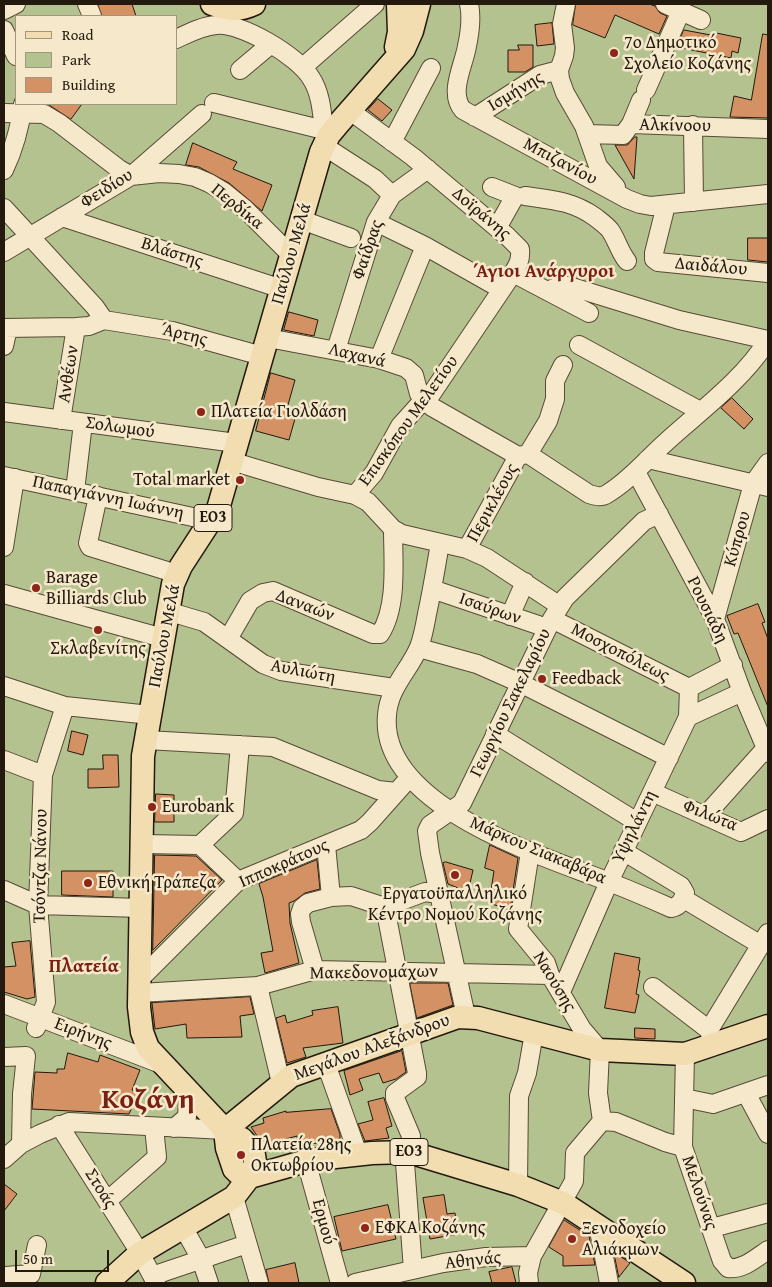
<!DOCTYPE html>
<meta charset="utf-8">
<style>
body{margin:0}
#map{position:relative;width:772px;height:1287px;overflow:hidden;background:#f1ddaf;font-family:"Gentium Book Plus",serif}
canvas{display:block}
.frame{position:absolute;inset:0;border:5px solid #24190e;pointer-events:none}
.legend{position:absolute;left:15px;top:15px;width:162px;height:90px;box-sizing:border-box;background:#f6e9cb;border:1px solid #a2967f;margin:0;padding:6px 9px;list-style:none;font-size:15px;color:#24190e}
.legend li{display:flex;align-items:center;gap:10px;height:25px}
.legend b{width:25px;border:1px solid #a2967f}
.scale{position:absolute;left:15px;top:1250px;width:94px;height:22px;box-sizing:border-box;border:2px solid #24190e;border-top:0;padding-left:6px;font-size:15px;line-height:18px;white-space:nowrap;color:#24190e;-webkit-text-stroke:4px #f6e9cb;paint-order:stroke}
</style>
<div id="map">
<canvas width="772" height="1287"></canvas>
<div class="frame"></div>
<ul class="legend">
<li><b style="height:6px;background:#f1ddaf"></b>Road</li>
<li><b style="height:14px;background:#b4c28f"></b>Park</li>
<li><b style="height:14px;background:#d49164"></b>Building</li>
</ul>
<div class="scale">50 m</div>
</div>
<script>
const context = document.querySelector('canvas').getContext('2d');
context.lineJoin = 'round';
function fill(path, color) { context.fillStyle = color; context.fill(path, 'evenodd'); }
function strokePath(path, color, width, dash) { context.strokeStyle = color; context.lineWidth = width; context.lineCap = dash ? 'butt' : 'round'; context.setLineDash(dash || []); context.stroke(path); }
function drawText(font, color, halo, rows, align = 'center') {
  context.font = font + ' "Gentium Book Plus",serif'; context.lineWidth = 5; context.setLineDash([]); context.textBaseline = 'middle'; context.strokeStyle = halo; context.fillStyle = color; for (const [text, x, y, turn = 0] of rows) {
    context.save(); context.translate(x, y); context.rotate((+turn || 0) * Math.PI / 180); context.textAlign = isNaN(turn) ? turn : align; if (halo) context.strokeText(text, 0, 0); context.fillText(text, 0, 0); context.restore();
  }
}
fill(new Path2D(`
 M4 4H768V1283H4ZM16 16H176V104H16Z`), '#b4c28f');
const building = new Path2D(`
 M98 4H132L136 16H102Z
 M576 4H649L655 6 660 13 667 16 659 34 615 15 605 38 573 25Z
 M552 23 554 44 537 46 535 25Z
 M684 30 716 36V33L741 38 738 53 732 51 731 58 677 47Z
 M763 34 768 35V118L730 117 734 96 751 100Z
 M518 45H533V67L525 72H508V50H519Z
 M378 99 392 110 382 121 368 110Z
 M48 104H82L71 119Z
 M635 137H637L634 179 615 145H627Z
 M193 143 237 162 233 169 272 185 262 211 229 183 199 167 186 165Z
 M748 238H768V262L748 260Z
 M289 312 318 320 314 336 284 330Z
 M271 373 295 380 286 412 296 415 289 440 256 431Z
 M732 398 753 419 744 429 721 408Z
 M758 604 765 622 762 623 768 639V707L738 633 734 634 727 616Z
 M72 731 88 735 83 755 68 751Z
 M103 755H118L119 787 88 788V769H103Z
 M156 794 174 795V822H155Z
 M490 845 518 858 510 910 489 903 494 871 485 868Z
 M155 855 196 856 222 880 153 950Z
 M317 860 320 889 305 893 294 901 289 903 290 923 299 963 265 973 261 953 273 951 263 897 259 884Z
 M446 862 473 870 468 892 448 884 443 863Z
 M62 871H113V897L62 895Z
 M30 941 35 997 27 999 4 992V967L16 966 12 943Z
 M615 953 640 958 638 970 640 971 636 994 639 995 635 1013 605 1008Z
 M410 983H448L453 1005 417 1018Z
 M250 997 254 1014 240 1016 242 1037 187 1038 186 1024 155 1029 152 1003Z
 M338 1007 343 1043 303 1048 306 1057 287 1063 276 1018 285 1015 287 1023 313 1015 312 1011Z
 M635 1028 655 1029V1039L635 1038Z
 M402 1051 406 1072 396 1079 383 1083 379 1073 359 1079 363 1090 350 1095 344 1071Z
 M68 1053 98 1062 100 1055 140 1070 132 1090 139 1092 129 1114 32 1109 35 1072 57 1073V1069H64Z
 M384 1098 392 1126 386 1128 389 1138 365 1141 358 1124 373 1120 368 1102Z
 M331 1109 340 1134V1141L298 1145 297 1136 267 1144 265 1138 260 1140 251 1127 264 1123 263 1118 286 1111V1112Z
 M4 1184 17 1194 4 1211Z
 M444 1195 447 1214 455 1213 458 1234 430 1239 423 1198Z
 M388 1205 396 1239 342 1251 334 1217Z
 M564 1220 589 1236 595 1265 563 1266V1256L549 1247Z
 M614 1252 630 1263 619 1277Z
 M295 1263 299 1283H269L266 1270Z
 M512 1267 516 1283H492L489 1272Z`);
fill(building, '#d49164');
strokePath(building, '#24190e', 1);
const minor = new Path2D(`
 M87 4 92 16
 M469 4C472 18 470 32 467 46 464 65 448 93 463 110L627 199 640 204 651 206 768 194
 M566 4 562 24 565 48 564 56 559 70 560 79 565 93 584 126 598 166 616 187
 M665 4 701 20
 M4 10 16 4
 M4 30 16 56
 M176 39C189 33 202 26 216 25 241 22 298 56 311 78 321 93 322 113 324 130L329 135
 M303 67 375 4
 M240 70 271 44
 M646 90 681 11
 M214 103 324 130
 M349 110 413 157 508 237 520 249C521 260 518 265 513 273L426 402 418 406 400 426 374 473 355 495
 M4 113 44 114 59 123 119 169 131 176 159 173 179 174 195 177 209 183 224 192 245 209 292 256
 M475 117 540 75 559 70
 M631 124 641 100
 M693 125 694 202
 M587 134 623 135 631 124 768 129
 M392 142 431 68
 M324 146 375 179 392 195
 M4 170C14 149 20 127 23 104
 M492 187 515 196 497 228
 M525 196C553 200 572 201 595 217 600 221 606 225 610 230 617 240 619 251 627 261
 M666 205 654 253V259L658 262 768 273
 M4 208 95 307 104 320
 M62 217 282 289
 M302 220 351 238
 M376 222 425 246 501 289
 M4 252 131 176 202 114
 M513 273 589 313
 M547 291 559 286H569L679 320 768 340
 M104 320 172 331 262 356
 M4 328 76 327 89 326 104 320
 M268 338 379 359 406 368 414 375 419 394 432 407 518 456 528 454 589 494C596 496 601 498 607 494 629 481 646 460 665 443 700 411 742 381 768 340
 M579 345 700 411
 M4 346 8 328
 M336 350 376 222 392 195 428 169
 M379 359 425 246
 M4 412 236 443
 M61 420 76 327
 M528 454 548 421 555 399V381L563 365
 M648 459 768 487
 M231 461 318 487 355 495 368 502 393 529 402 534 467 549 487 558 560 606
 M636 472 715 619 742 692 768 753
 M4 476 211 521
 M75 491 83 423
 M98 496 88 543 90 547 177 574
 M440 543C436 567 432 591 427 614 425 625 423 637 419 647 409 671 389 687 387 715 379 801 527 851 591 875 618 885 644 896 671 908 679 907 683 900 685 893L681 886 623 851
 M4 547 15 478
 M467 549 518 456
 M432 589 547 628
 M4 594 163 638
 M167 611 204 622 263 664 281 671 394 688
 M510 616 525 582
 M552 619 689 688
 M715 619 753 484 768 463
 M228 639 250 601 263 593 273 591 373 634H380C398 607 393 560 393 529
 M419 648 477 664 520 683 669 758
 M4 686 65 706 150 715
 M688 717 742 692
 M495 734 637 822
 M146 740 273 747 378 790 397 792
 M4 760 43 775
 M652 792 741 832 768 819
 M705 816 766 748
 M142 844 200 845 238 881
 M200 845 234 813 240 745
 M326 845 331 897
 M4 890 38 905 142 908
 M684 899 761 945
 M385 907 417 1073V1077L395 1093V1098L411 1136 409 1152 405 1163 413 1270
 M315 970 301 922 300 914 302 908 308 903 331 897 351 896 385 907 425 892 439 894
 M140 979 238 881 361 830 370 822 410 777
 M258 986 281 1083
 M653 987 709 1030
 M561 992 609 882 688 717 689 688 733 665
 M140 993 258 986 315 970 550 975
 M4 1004 161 1064
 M466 1016 430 853 427 831 430 825 462 803 552 619 565 598 644 521 659 514
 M36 1028 46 1002 38 905 43 775 65 706
 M713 1045 709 1030 768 933
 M685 1054 683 1147 722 1261 728 1268C743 1270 756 1258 768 1250
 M4 1057 26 1056 22 1094 21 1144
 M326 1064 358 1154
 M746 1093 768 1134
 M684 1098 713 1104 768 1085
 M602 1121 616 1122 665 1142 683 1147
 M59 1125 140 1253 156 1283
 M174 1128 187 1117 188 1100 183 1086
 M4 1159 21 1144 40 1134 69 1122 225 1130
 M306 1161 340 1283
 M518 1185 519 1096 527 1073 534 1033
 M234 1197 259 1283
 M107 1201 157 1157 154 1127
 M598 1225 609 1283
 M183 1227 201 1259 209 1283
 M712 1228 768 1213
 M152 1276 247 1244
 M6 1283V1276L31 1274 37 1245
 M355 1283 443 1263 486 1257 532 1256
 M529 1283 528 1273 532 1256 574 1181 575 1153 602 1121 598 1093 600 1050 582 1029 550 975 546 963 518 929 530 852`);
const major = new Path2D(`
 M212 4C226 10 240 11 254 4
 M396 47 399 32 398 4
 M225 1130 291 1076 458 1017 478 1018 600 1050 685 1054 768 1026
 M225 1130 227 1148 234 1169 238 1173 250 1177 306 1161 326 1158 372 1153 409 1152 518 1185 563 1203 684 1283
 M107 1283 140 1253 234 1197 254 1171 255 1162 254 1155 249 1147 242 1139 225 1130 148 1048 142 1032 139 1007 143 756 173 584 181 566 218 509 321 152 329 135 339 123 404 49 412 31 419 4`);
strokePath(minor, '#574a36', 20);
strokePath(major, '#24190e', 25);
strokePath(minor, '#f6e9cb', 18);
strokePath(major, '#f1ddaf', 22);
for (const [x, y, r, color] of [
 [614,53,5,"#8f2418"],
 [201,412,5,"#8f2418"],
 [240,480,5,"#8f2418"],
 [36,588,5,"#8f2418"],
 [98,630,5,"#8f2418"],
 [542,679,5,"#8f2418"],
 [152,807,5,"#8f2418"],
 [455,875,5,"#8f2418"],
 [88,883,5,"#8f2418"],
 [241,1155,5,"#8f2418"],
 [365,1228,5,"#8f2418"],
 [572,1239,5,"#8f2418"]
]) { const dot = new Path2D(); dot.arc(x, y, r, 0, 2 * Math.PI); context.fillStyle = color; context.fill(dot); strokePath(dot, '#f6e9cb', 2); }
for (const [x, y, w] of [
 [213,518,38],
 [409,1152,38]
]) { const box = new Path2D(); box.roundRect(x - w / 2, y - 13.5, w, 27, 4); context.fillStyle = '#f6e9cb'; context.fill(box); strokePath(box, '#24190e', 1); }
drawText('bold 16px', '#24190e', null, [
 ["ΕΟ3",213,518],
 ["ΕΟ3",409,1152]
]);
drawText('18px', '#24190e', '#f6e9cb', [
 ["7ο Δημοτικό",624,43],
 ["Σχολείο Κοζάνης",624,64],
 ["Πλατεία Γιολδάση",211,412],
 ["Total market",230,480,"right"],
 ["Barage",46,578],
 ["Billiards Club",46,599],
 ["Σκλαβενίτης",98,649,"center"],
 ["Feedback",552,679],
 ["Eurobank",162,807],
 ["Εθνική Τράπεζα",98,883],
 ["Εργατοϋπαλληλικό",455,894,"center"],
 ["Κέντρο Νομού Κοζάνης",455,915,"center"],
 ["Πλατεία 28ης",251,1145],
 ["Οκτωβρίου",251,1166],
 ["ΕΦΚΑ Κοζάνης",375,1228],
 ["Ξενοδοχείο",582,1229],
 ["Αλιάκμων",582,1250]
], 'left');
drawText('18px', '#24190e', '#f6e9cb', [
 ["Ισμήνης",516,92,-31],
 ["Αλκίνοου",675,126,1],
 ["Μπιζανίου",560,162,28],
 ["Φειδίου",107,189,-32],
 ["Περδίκα",237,207,39],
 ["Δοϊράνης",481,214,40],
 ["Φαίδρας",368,250,-71],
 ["Βλάστης",172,253,18],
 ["Παύλου Μελά",292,254,-74],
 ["Δαιδάλου",711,267,5],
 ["Άρτης",184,335,14],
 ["Λαχανά",357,356,13],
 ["Ανθέων",69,374,-81],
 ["Επισκόπου Μελετίου",409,421,-54],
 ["Σολωμού",120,428,8],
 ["Παπαγιάννη Ιωάννη",108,498,12],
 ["Περικλέους",493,503,-61],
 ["Κύπρου",738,539,-74],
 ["Δαναών",305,606,21],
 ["Ισαύρων",490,609,19],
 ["Ρουσιάδη",707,610,64],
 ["Παύλου Μελά",165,636,-79],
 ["Μοσχοπόλεως",620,653,27],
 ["Αυλιώτη",303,672,11],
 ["Γεωργίου Σακελαρίου",511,703,-64],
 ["Φιλώτα",710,816,22],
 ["Υψηλάντη",635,827,-64],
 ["Μάρκου Σιακαβάρα",538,851,23],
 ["Ιπποκράτους",284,864,-24],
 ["Τσόντζα Νάνου",41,866,-89],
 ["Μακεδονομάχων",374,973,-1],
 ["Ναούσης",554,982,59],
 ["Ειρήνης",83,1034,21],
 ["Μεγάλου Αλεξάνδρου",372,1048,-20],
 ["Στοάς",100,1189,58],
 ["Μελούνας",699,1193,71],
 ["Ερμού",323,1222,75],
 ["Αθηνάς",473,1261,-6]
]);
drawText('bold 19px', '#7a1f14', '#f6e9cb', [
 ["Άγιοι Ανάργυροι",544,272],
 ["Πλατεία",84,967]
]);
drawText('bold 28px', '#7a1f14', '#f6e9cb', [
 ["Κοζάνη",148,1101]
]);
</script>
